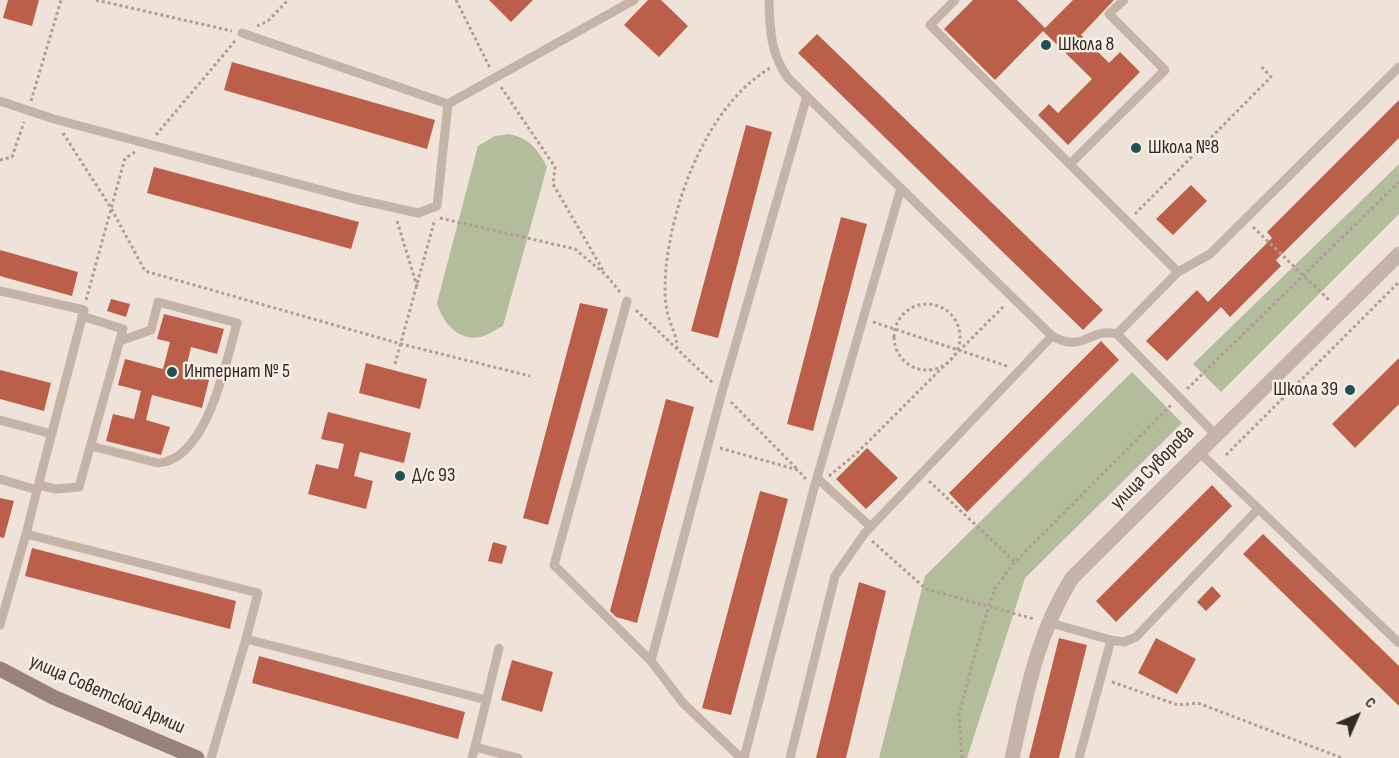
<!DOCTYPE html>
<meta charset="utf-8">
<style>
body{margin:0}
#map{position:relative;width:1399px;height:758px;overflow:hidden;background:#efe3d9;font-family:"Sofia Sans Condensed",sans-serif}
canvas{display:block}
.north{position:absolute;left:1327px;top:686px;width:60px;height:60px;-webkit-text-stroke:4px #f7eee5;paint-order:stroke;rotate:45deg;font-size:16px;font-weight:700;line-height:24px;text-align:center;color:#332a27}
.north::after{content:'';display:block;margin:auto;width:21px;height:27px;background:#332a27;clip-path:polygon(50% 0,100% 100%,50% 72%,0 100%)}
</style>
<div id="map">
<canvas width="1399" height="758"></canvas>
<div class="north">С</div>
</div>
<script>
const context = document.querySelector('canvas').getContext('2d');
context.lineJoin = 'round';
function fill(path, color) { context.fillStyle = color; context.fill(path, 'evenodd'); }
function strokePath(path, color, width, dash) { context.strokeStyle = color; context.lineWidth = width; context.lineCap = dash ? 'butt' : 'round'; context.setLineDash(dash || []); context.stroke(path); }
function drawText(font, color, halo, rows, align = 'center') {
  context.font = font + ' "Sofia Sans Condensed",sans-serif'; context.lineWidth = 5; context.setLineDash([]); context.textBaseline = 'middle'; context.strokeStyle = halo; context.fillStyle = color; for (const [text, x, y, turn = 0] of rows) {
    context.save(); context.translate(x, y); context.rotate((+turn || 0) * Math.PI / 180); context.textAlign = isNaN(turn) ? turn : align; if (halo) context.strokeText(text, 0, 0); context.fillText(text, 0, 0); context.restore();
  }
}
fill(new Path2D(`
 M509 134C530 139 537 148 547 167L503 326C496 329 488 335 481 337 459 342 442 322 437 303L478 146 495 136Z
 M1399 164V214L1221 392 1193 364Z
 M1132 372 1182 423 1025 578 967 758H879L925 576Z`), '#b3bc9b');
fill(new Path2D(`
 M8 0H39L32 26 3 18Z
 M489 0H533L511 22Z
 M648 0H661L688 26 659 57 624 25Z
 M973 0H1017L1045 28 1073 0H1114L1081 35 1109 63 1120 52 1140 72 1068 145 1038 115 1049 104 1058 113 1092 79 1043 31 995 80 944 29Z
 M817 34 1103 310 1083 330 798 53Z
 M232 62 435 120 427 149 224 90Z
 M1399 100V138L1276 260 1281 266 1230 317 1221 307 1167 361 1146 341 1197 290 1208 302 1272 238 1267 232Z
 M746 125 772 132 718 338 691 331Z
 M154 167 359 222 351 249 147 193Z
 M1191 185 1207 201 1173 235 1156 219Z
 M841 217 867 224 813 431 787 424Z
 M0 250 78 272 72 296 0 276Z
 M111 299 130 304 126 317 107 311Z
 M580 303 608 309 548 525 523 518Z
 M164 314 224 329 217 354 191 347 185 373 209 380 202 408 152 395 146 420 170 427 161 455 106 441 113 414 134 419 141 391 118 385 125 359 163 369 170 342 157 339Z
 M1101 341 1119 360 967 512 949 493Z
 M1399 358V404L1355 448 1332 424Z
 M366 363 427 379 420 409 359 393Z
 M0 370 51 383 44 411 0 399Z
 M666 399 694 407 637 623 616 617 610 611Z
 M328 412 411 433 404 463 360 452 354 476 373 481 366 509 308 494 316 464 338 469 344 444 321 439Z
 M867 448 898 478 866 509 836 479Z
 M1212 485 1232 506 1116 622 1096 601Z
 M760 491 788 499 731 715 702 708Z
 M0 498 14 501 4 538 0 537Z
 M1263 534 1399 666V706L1243 554Z
 M493 542 507 546 502 564 488 561Z
 M32 548 236 601 230 629 25 576Z
 M859 582 886 591 846 758H816Z
 M1212 586 1221 596 1206 611 1197 602Z
 M1059 638 1087 645 1059 758H1029Z
 M1156 638 1196 659 1177 694 1138 673Z
 M259 656 465 712 458 739 252 683Z
 M512 660 553 672 542 712 501 700Z`), '#bb5f4b');
strokePath(new Path2D(`
 M96 0 232 31
 M456 0 490 68
 M257 26 268 21 288 0
 M501 87 555 167 553 184 604 272
 M31 101 61 0
 M63 133 111 208 145 271 401 344 530 376
 M156 135 235 41
 M0 160 12 157 24 122
 M1135 214 1271 77 1261 66
 M440 218 575 249 606 275 620 292
 M397 221 417 286
 M1253 227 1330 301
 M86 300 125 158 135 152
 M894 337a33 33 0 1 1 66 0a33 33 0 1 1-66 0Z
 M636 310 714 384
 M873 322 1007 366
 M677 349C677 333 669 324 667 310 664 298 665 280 666 268 673 199 708 105 770 68
 M395 364 435 219
 M1187 389 1399 182
 M731 402 798 470
 M720 448 798 470 806 479
 M1226 455 1399 282
 M829 476 857 453 1005 305
 M929 481 1015 562
 M872 541 926 589 1034 619
 M1112 682 1178 705 1198 703 1342 758
 M962 758 959 714 983 625 995 588 1015 562 1172 404`), '#b19d91', 3, [3, 3]);
strokePath(new Path2D(`
 M769 0C770 30 770 53 788 78L1052 336
 M955 0 930 25 1178 272
 M0 101 54 119 355 199 418 213 437 206 448 104 242 33
 M448 104 634 0
 M1070 164 1165 70 1109 14 1124 0
 M0 291 84 310 37 490
 M627 301 554 565 651 661 683 703 741 758
 M1117 334 1178 272 1210 254 1399 67
 M0 420 52 434
 M91 446 158 463C207 460 226 362 237 323L158 302 151 330 120 341
 M1199 452 1399 643
 M817 478 871 527
 M0 479 37 490 26 534
 M38 485 56 489 79 487 123 329 82 316
 M1047 622 1111 640 1079 758
 M0 625 26 534 258 593 246 639
 M1111 640 1124 642 1136 637 1258 509
 M651 661 722 392 807 96
 M475 747 499 648
 M211 758 246 639 487 700
 M472 758 475 747 518 758
 M744 758 814 488 901 188
 M790 758 835 576 864 534 1052 336C1085 354 1088 327 1117 334L1216 435`), '#c6b3a7', 9);
strokePath(new Path2D(`
 M1012 758C1027 693 1036 636 1072 578L1399 254`), '#c6b3a7', 15);
strokePath(new Path2D(`
 M0 669 53 697 197 758`), '#998278', 15);
for (const [x, y, r, color] of [
 [1046,45,6,"#205050"],
 [1136,148,6,"#205050"],
 [172,372,6,"#205050"],
 [1350,390,6,"#205050"],
 [400,476,6,"#205050"]
]) { const dot = new Path2D(); dot.arc(x, y, r, 0, 2 * Math.PI); context.fillStyle = color; context.fill(dot); strokePath(dot, '#f7eee5', 2); }
drawText('20px', '#332a27', '#f7eee5', [
 ["Школа 8",1058,45],
 ["Школа №8",1148,148],
 ["Интернат № 5",184,372],
 ["Школа 39",1338,390,"right"],
 ["Д/с 93",412,476]
], 'left');
drawText('20px', '#332a27', '#f7eee5', [
 ["улица Суворова",1153,468,-45],
 ["улица Советской Армии",107,695,24]
]);
</script>
